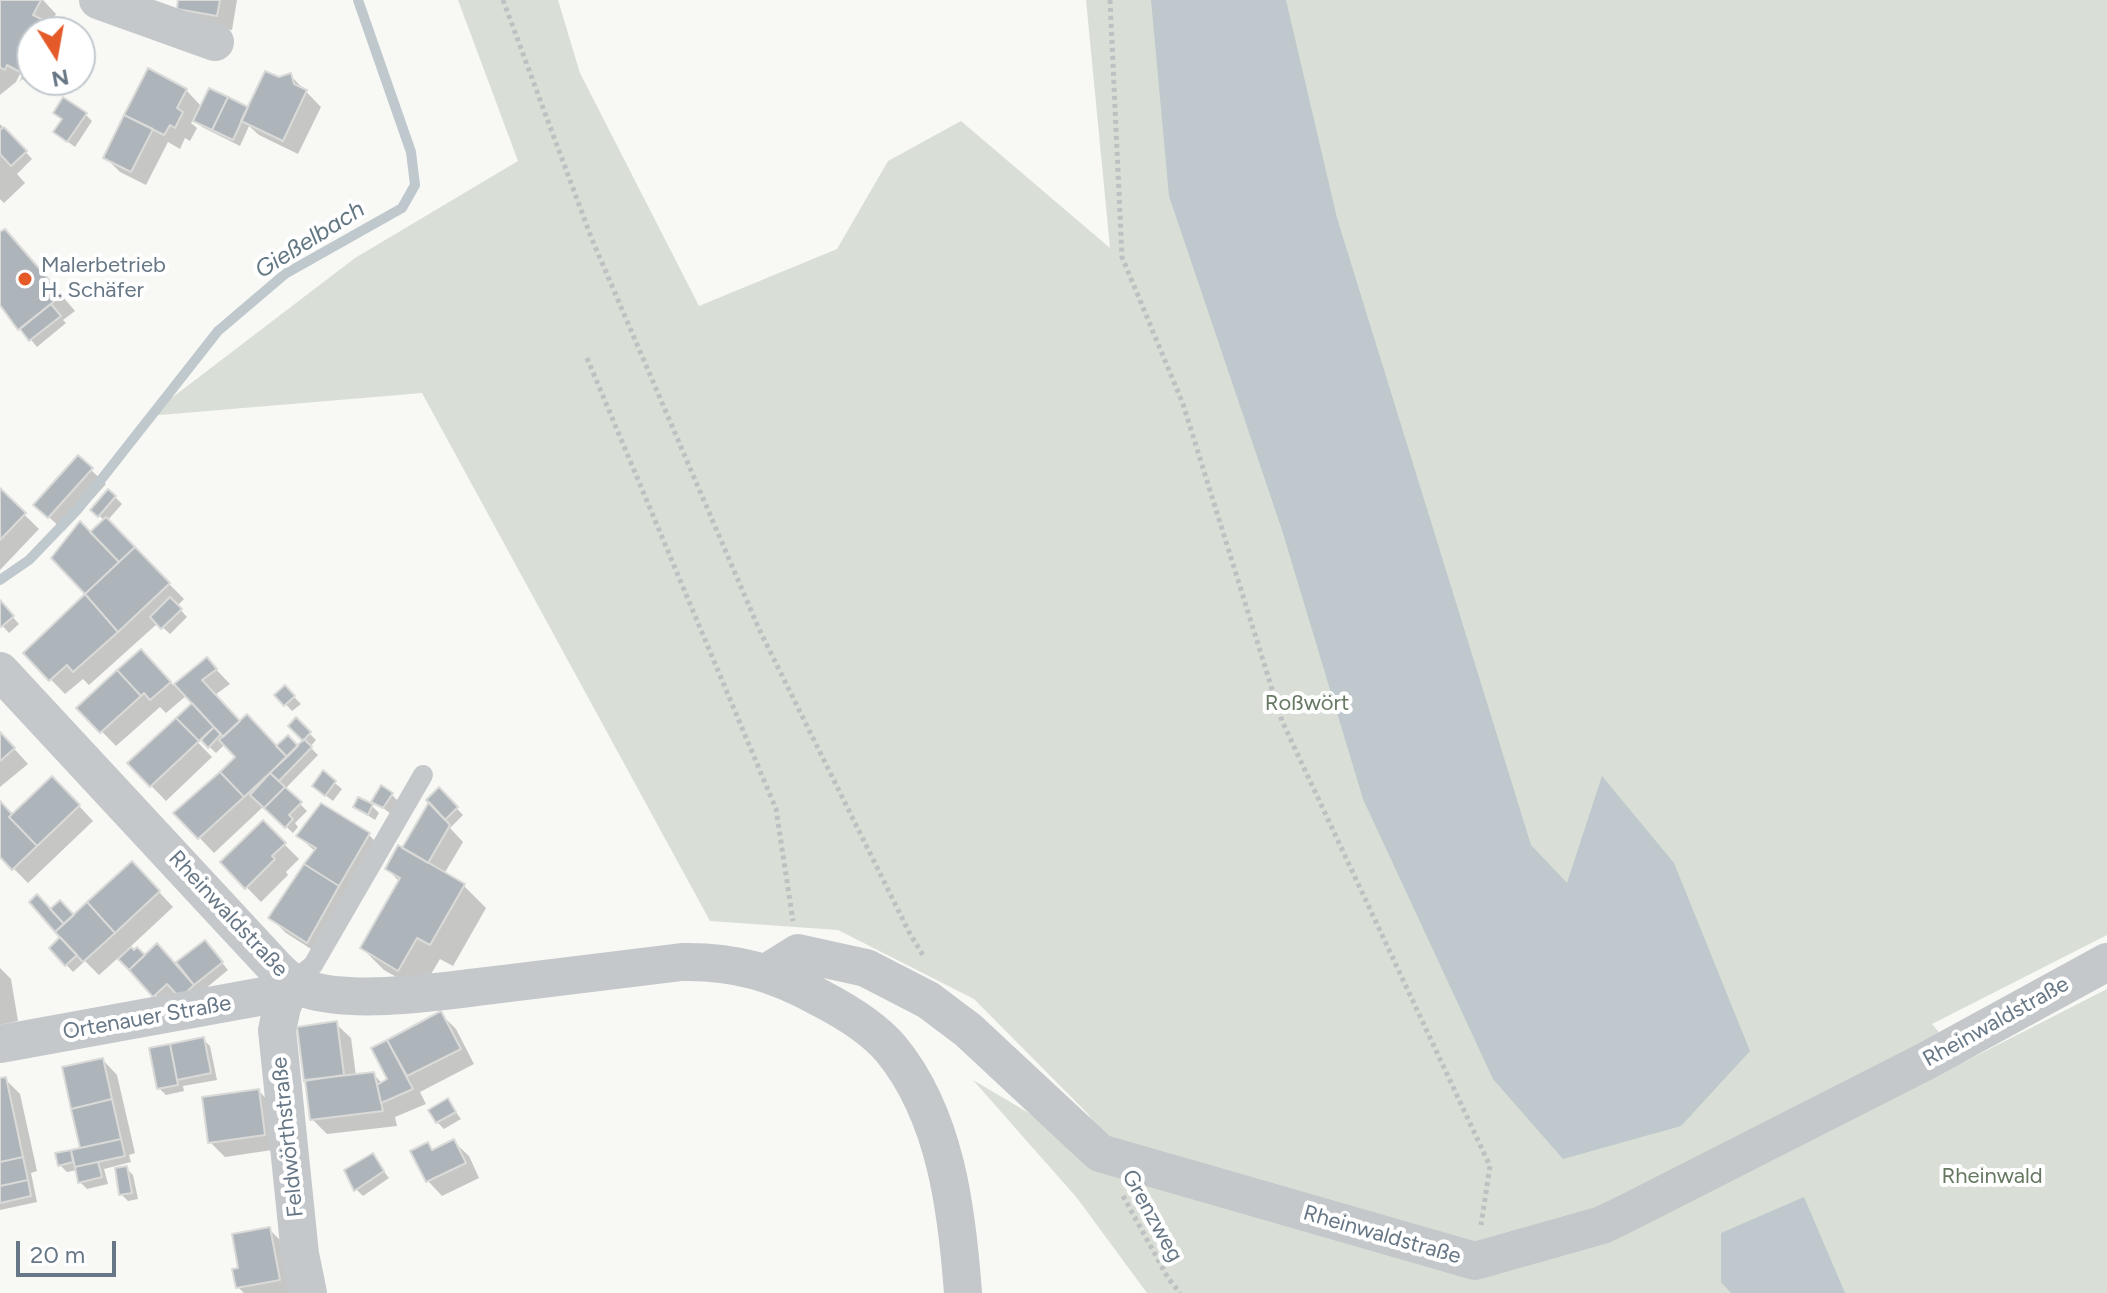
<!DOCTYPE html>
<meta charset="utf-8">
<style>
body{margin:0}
#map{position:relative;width:2107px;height:1293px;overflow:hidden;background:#f8f8f5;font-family:Figtree,sans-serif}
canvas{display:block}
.north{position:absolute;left:16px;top:16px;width:80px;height:80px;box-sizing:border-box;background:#fff;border:2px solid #c2c9cf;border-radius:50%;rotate:169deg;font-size:22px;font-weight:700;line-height:32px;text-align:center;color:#677786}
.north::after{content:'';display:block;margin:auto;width:28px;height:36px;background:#e45a29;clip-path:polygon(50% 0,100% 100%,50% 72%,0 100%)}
.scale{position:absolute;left:16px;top:1241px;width:100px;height:36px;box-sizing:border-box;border:4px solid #677786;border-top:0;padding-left:10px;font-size:24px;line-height:28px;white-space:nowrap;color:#677786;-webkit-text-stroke:6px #fff;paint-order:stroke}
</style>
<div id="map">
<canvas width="2107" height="1293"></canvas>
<div class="north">N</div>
<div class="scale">20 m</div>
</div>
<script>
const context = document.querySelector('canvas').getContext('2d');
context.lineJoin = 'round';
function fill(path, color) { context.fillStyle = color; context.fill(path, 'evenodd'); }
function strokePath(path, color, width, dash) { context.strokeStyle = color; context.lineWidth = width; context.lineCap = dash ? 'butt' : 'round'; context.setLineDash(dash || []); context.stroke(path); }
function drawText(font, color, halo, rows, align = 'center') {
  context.font = font + ' Figtree,sans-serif'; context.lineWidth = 8; context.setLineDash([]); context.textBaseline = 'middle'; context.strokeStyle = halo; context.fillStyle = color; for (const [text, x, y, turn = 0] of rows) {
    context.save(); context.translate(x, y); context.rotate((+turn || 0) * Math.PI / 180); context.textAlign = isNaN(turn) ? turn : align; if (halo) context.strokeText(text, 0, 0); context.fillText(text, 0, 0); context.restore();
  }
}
fill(new Path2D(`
 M458 0H558L580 73 699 306 837 249 888 161 961 121 1110 248 1086 0H2107V935L1932 1024 1964 1062 2107 989V1293H1147L1077 1198 973 1080 1127 1171 1088 1114 974 999 838 930 710 921 422 393 148 416 355 258 518 161Z`), '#d9dfd6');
fill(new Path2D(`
 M1151 0H1286L1337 218 1531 845 1567 883 1602 776 1674 863 1750 1051 1681 1126 1563 1159 1493 1079 1363 799 1282 530 1169 196Z
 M1804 1197 1845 1293H1731L1721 1282V1233Z`), '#bec8cd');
fill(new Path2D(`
 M43 0 56 14 49 26 59 32H46L49 27 46 24 42 32H32V50L16 82 0 95V1Z
 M181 0H237L232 30 194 23 179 8Z
 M32 58V80H40L37 87 22 79 19 82Z
 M290 75 321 107 298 154 259 135 249 126 240 146 202 127 194 118 191 123 197 128 190 141 185 138 180 149 168 142 146 185 120 172 105 157 186 90 202 107 247 108 279 79Z
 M55 113 85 114 92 121 75 147 55 132 63 121Z
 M0 124 32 159 17 174 25 183 4 203 0 199Z
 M0 235 19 246 75 311 63 320 66 323 37 347 0 303Z
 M91 470 106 484 64 531 36 505Z
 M0 491 39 529 0 570Z
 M115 497 122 504 107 521 184 599 177 606 187 617 170 634 158 623 89 685 83 679 65 694 25 653 87 594 54 558 90 534 105 521 93 510Z
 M0 603 19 624 9 633 0 623Z
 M207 660 230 684 215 695 241 723 277 748H298L305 741 290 726 296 720 316 740 310 747 318 755 285 789 307 811 295 823 298 827 293 833 264 806 214 853 176 813 238 757 225 744 216 753 179 718 203 717 187 695 166 713 160 707 116 746 79 708 156 666 174 686Z
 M285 688 301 704 292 711 277 695Z
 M176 720 212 757 166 801 129 763Z
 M0 733 28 764 0 787Z
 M323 773 342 789 333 801 321 792Z
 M439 790 463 815 450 828 463 842 444 874 464 886 486 908 453 966 440 959 421 991 384 970 362 948 400 882 387 869 410 854Z
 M67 793 93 821 28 883 0 855V804L12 816Z
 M391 794 398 801 391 814 374 801Z
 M372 806 379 813 375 820 355 807Z
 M263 823 299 859 286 872 288 875 261 902 223 863Z
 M369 835 384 850 322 956 286 933 271 918 316 852 298 836Z
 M147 879 173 907 129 948 145 958 176 965 205 942 228 970 200 993 170 1010 119 957 99 975 85 961 73 972 51 948 63 938 50 912 74 918Z
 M0 968 11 979 18 1021 0 1025Z
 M441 1014 456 1029 474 1064 420 1092 426 1104 395 1117 397 1126 327 1134 312 1119 336 1024 351 1038 356 1076 373 1074 383 1084 390 1080 374 1049Z
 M203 1039 210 1046 217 1080 183 1086 184 1091 166 1095 159 1088Z
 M103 1060 117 1075 135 1153 129 1155 131 1162 104 1169 108 1184 87 1189 80 1182 77 1170 67 1172 60 1165 58 1155 82 1149 64 1069Z
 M5 1079 20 1094 37 1171 31 1173 37 1202 0 1210V1080Z
 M259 1091 273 1106 279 1149 225 1157 210 1142Z
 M448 1101 461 1119 444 1129 437 1122Z
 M454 1142 469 1156 479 1178 442 1196 428 1181 413 1152 427 1144 435 1151Z
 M372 1156 389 1178 363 1196 356 1189Z
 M126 1168 133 1175 138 1199 128 1201 121 1194Z
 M269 1229 284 1244 293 1293H244L238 1287 240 1269Z`), '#0003');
strokePath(new Path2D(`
 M0 580 29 560 78 509 218 331 285 274 402 208 415 185 411 152 358 0`), '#bec8cd', 10);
const building = new Path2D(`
 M0 0H41L33 15 49 23 44 32H32V55L22 73 7 65 5 70 0 67Z
 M178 0H220L217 16 177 9Z
 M148 68 187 89 177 108 183 112 175 128 170 125 164 135 124 115Z
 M265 71 279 77 291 73 294 84 307 90 283 141 241 121Z
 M209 88 228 97 212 130 193 121Z
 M63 97 87 113 67 142 53 132 62 119 53 113Z
 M228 97 248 107 233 140 212 130Z
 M124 115 153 129 131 172 103 158Z
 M4 127 27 151 11 166 0 154V130Z
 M5 229 62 295 18 330 0 305V232Z
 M51 304 61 316 29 341 20 329Z
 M78 455 93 468 48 518 33 505Z
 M0 488 26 513 0 540Z
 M108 489 116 496 98 517 90 510Z
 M106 517 135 547 119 562 90 532Z
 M80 521 119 562 85 594 51 558Z
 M135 547 170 583 118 632 85 594Z
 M85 594 118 632 73 672 67 665 49 681 23 653Z
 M170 597 182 609 161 629 150 617Z
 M0 600 14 616 1 627 0 626Z
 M141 649 171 682 150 700 144 693 141 696 117 670Z
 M207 657 217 669 202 680 240 721 223 737 174 684Z
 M117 670 141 696 100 733 76 708Z
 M285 685 295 696 284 706 274 695Z
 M192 703 214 727 199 741 176 718Z
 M247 714 287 757 244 797 220 772 235 757 219 740Z
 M296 717 311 732 303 741 288 726Z
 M176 718 199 741 150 787 127 763Z
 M214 727 221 734 208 748 201 740Z
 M0 732 15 748 0 761Z
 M288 735 298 746 287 757 276 746Z
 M304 739 312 747 279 781 270 773Z
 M323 770 336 781 325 796 312 786Z
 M220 772 244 797 198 839 173 813Z
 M270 773 285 787 264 808 250 795Z
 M52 776 80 805 37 846 9 817Z
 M381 785 393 793 383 808 371 802Z
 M285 787 302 802 289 815 293 819 285 828 264 808Z
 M439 787 458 807 445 820 426 800Z
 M358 797 373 804 368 815 353 807Z
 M0 801 12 814 9 817 37 846 12 870 0 857Z
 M429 802 450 825 428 863 402 848Z
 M321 803 370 833 339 886 304 864 316 848 296 836Z
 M263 820 286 843 272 856 275 859 245 889 220 862Z
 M398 845 465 884 430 945 417 938 398 971 360 948 400 878 385 869Z
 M132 861 160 891 115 933 87 902Z
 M304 864 339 886 307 943 268 918Z
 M37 894 64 924 55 932 29 902Z
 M60 900 74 915 64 924 50 909Z
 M87 902 115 933 83 962 55 932Z
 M60 937 77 955 65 966 49 948Z
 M205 940 223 962 194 985 176 962Z
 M157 943 194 985 180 998 167 984 153 997 129 970Z
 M131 947 134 950 137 947 145 955 129 970 118 959Z
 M441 1011 461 1049 407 1076 387 1040Z
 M337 1021 344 1075 304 1081 297 1027Z
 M204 1037 211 1073 177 1080 170 1044Z
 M387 1040 413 1089 381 1103 377 1085 387 1079 371 1048Z
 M170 1044 178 1085 157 1089 149 1048Z
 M103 1058 112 1099 71 1109 62 1067Z
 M374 1072 383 1111 310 1120 305 1080Z
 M6 1077 23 1157 0 1162V1078Z
 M259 1089 265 1135 208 1143 202 1097Z
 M448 1098 456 1112 436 1123 428 1110Z
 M112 1099 121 1139 80 1148 71 1109Z
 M121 1139 125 1156 75 1167 71 1150Z
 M454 1139 466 1163 426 1182 410 1151 428 1142 432 1150Z
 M71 1150 73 1162 58 1166 55 1153Z
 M373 1153 384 1171 354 1191 344 1170Z
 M23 1157 28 1180 0 1186V1162Z
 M98 1162 102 1177 78 1183 75 1167Z
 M127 1166 132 1193 119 1195 115 1168Z
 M28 1180 31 1196 0 1203V1186Z
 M270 1227 280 1280 236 1288 232 1269 238 1268 232 1234Z`);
fill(building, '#adb4ba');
strokePath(building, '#dadad8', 2);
strokePath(new Path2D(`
 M503 0 591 237 759 629 909 932 924 957
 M1110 0 1122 257 1183 404 1282 721 1490 1166 1481 1225
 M587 358 776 809 793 921
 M1123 1196 1168 1278 1180 1293`), '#bec0c2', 5, [4, 4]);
strokePath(new Path2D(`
 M292 982 313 965 423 775`), '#c4c8cb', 20);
strokePath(new Path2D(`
 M98 0 215 42
 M0 671 272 964C282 975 292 985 306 989 356 1005 442 991 494 985 557 977 620 970 682 962 735 961 776 973 822 999 847 1012 873 1028 891 1049 946 1116 957 1211 963 1293
 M766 973 798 953 866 968 928 1000 968 1030 1100 1153 1475 1261 1602 1225 1623 1215 1926 1061 2107 962
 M292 982 282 1007 277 1030 300 1254 308 1293
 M0 1044 264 996 292 982`), '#c4c8cb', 38);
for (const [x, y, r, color] of [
 [25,279,8,"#e45a29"]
]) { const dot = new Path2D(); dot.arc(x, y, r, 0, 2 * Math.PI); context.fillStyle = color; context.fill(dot); strokePath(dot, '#fff', 3); }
drawText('22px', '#677786', '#fff', [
 ["Malerbetrieb",41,266],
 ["H. Schäfer",41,291]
], 'left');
drawText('22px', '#667862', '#fff', [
 ["Roßwört",1307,704],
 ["Rheinwald",1992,1177]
]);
drawText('22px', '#677786', '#fff', [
 ["Rheinwaldstraße",228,914,47],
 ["Ortenauer Straße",147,1018,-10],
 ["Rheinwaldstraße",1996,1022,-29],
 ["Feldwörthstraße",288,1137,-96],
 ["Grenzweg",1152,1216,61],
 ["Rheinwaldstraße",1382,1235,16]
]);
drawText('italic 24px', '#637882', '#fff', [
 ["Gießelbach",310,240,-32]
]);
</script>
